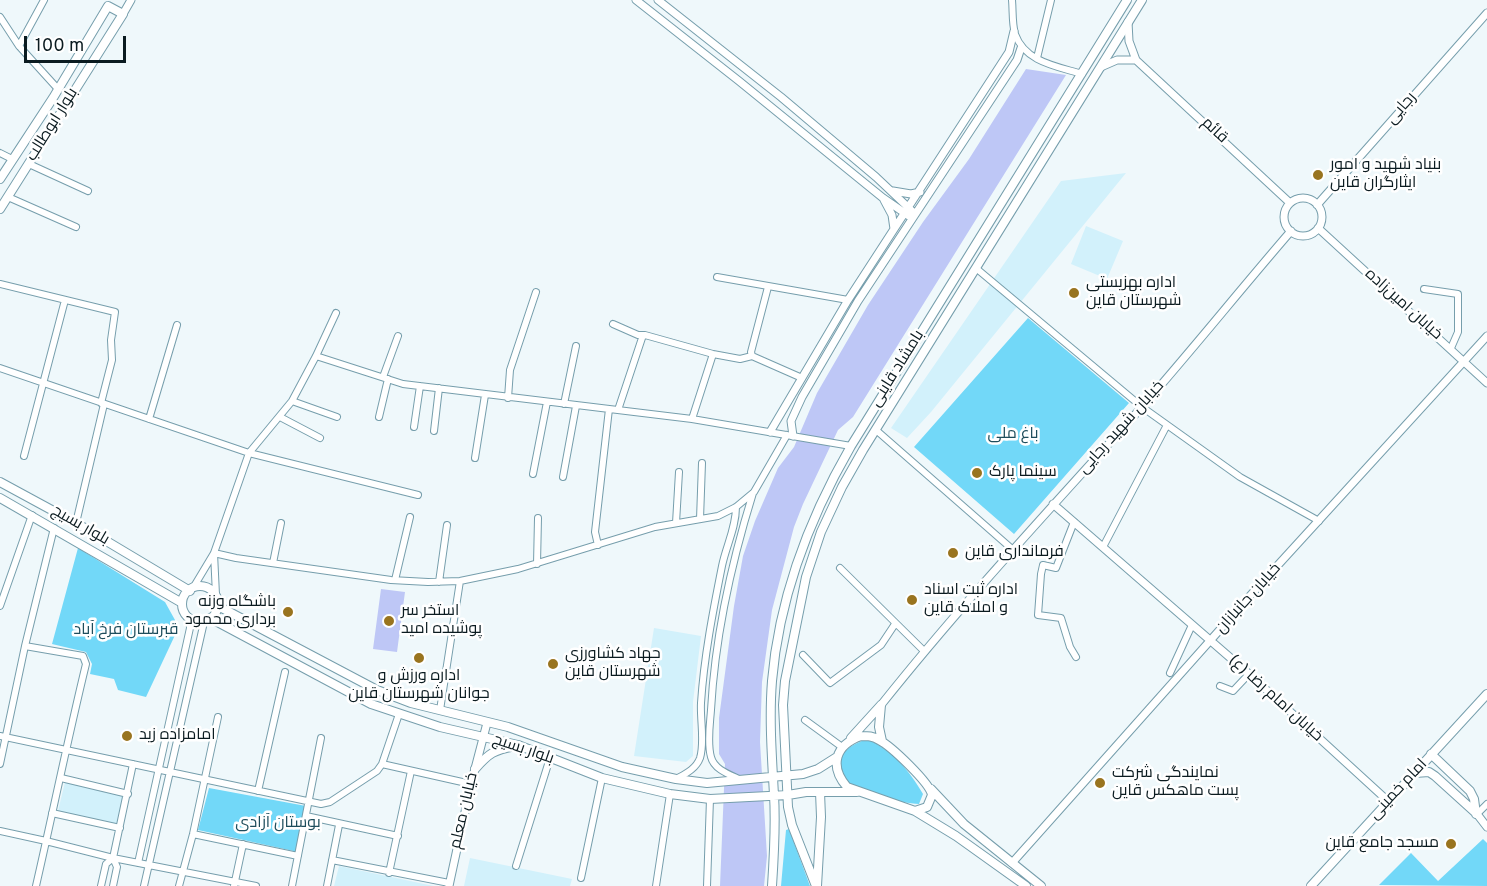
<!DOCTYPE html>
<meta charset="utf-8">
<style>
body{margin:0}
#map{position:relative;width:1487px;height:886px;overflow:hidden;background:#eff8fb;font-family:Overpass,sans-serif}
canvas{display:block}
.scale{position:absolute;left:24px;top:36px;width:102px;height:27px;box-sizing:border-box;border:3px solid #0b1b20;border-top:0;padding-left:8px;font-size:18px;line-height:21px;white-space:nowrap;color:#0b1b20;-webkit-text-stroke:4px #fff;paint-order:stroke}
</style>
<div id="map">
<canvas width="1487" height="886"></canvas>
<div class="scale">100 m</div>
</div>
<script>
const context = document.querySelector('canvas').getContext('2d');
context.lineJoin = 'round';
function fill(path, color) { context.fillStyle = color; context.fill(path, 'evenodd'); }
function strokePath(path, color, width, dash) { context.strokeStyle = color; context.lineWidth = width; context.lineCap = dash ? 'butt' : 'round'; context.setLineDash(dash || []); context.stroke(path); }
function drawText(font, color, halo, rows, align = 'center') {
  context.font = font + ' Overpass,Cairo,sans-serif'; context.lineWidth = 5; context.setLineDash([]); context.textBaseline = 'middle'; context.strokeStyle = halo; context.fillStyle = color; for (const [text, x, y, turn = 0] of rows) {
    context.save(); context.translate(x, y); context.rotate((+turn || 0) * Math.PI / 180); context.textAlign = isNaN(turn) ? turn : align; if (halo) context.strokeText(text, 0, 0); context.fillText(text, 0, 0); context.restore();
  }
}
fill(new Path2D(`
 M1126 173 931 412 907 438 891 428 1061 181Z
 M1086 226 1123 241 1107 279 1071 264Z
 M654 628 701 636 693 702V756L686 762 634 756Z
 M65 782 123 795 117 824 58 811Z
 M470 858 572 879 570 886H464Z
 M339 866 434 886H334Z`), '#d2f1fb');
fill(new Path2D(`
 M1028 318 1129 403 1014 534 914 447Z
 M78 548 165 602 175 620 176 633 146 697 118 690 114 679 90 674 92 664 86 652 52 644Z
 M867 739C893 751 909 770 923 794L919 804C900 803 869 795 852 786 847 782 844 776 842 770 836 752 853 744 867 739Z
 M209 788 306 806 298 852 198 830Z
 M789 829 810 886H781L786 830Z
 M1483 839 1487 843V886L1379 885 1411 853 1438 881Z`), '#72d8f8');
fill(new Path2D(`
 M1026 69 1066 75 853 417 838 430 803 504 794 527 772 610 762 682 760 742 767 856 764 886H720L725 764 719 754V718L734 606 743 556 755 521 778 468 794 447 817 393 868 305 923 222 969 159Z
 M381 589 405 592 397 652 373 649Z`), '#bec7f6');
const minor = new Path2D(`
 M44 0 19 46 58 89
 M1012 0C1013 11 1012 23 1015 34 1025 62 1056 66 1082 74
 M0 17 19 46
 M1037 58 1051 0
 M0 153 12 159
 M29 164 88 191
 M8 197 76 227
 M977 269 1142 407 1240 477 1319 521
 M717 277 848 300
 M0 284 115 312 111 340 112 360 101 403
 M1424 289 1458 294V332L1451 348
 M613 324 638 335H645L713 354 740 359 752 356 802 378
 M316 356 403 384 692 419 851 446
 M752 356 751 352 768 287
 M0 368 249 453 418 495
 M383 377 398 336
 M508 398 510 370 536 292
 M292 401 337 417
 M564 404 576 346
 M618 410 643 335
 M280 417 320 438
 M379 417 388 379
 M149 419 177 325
 M692 419 713 354
 M414 427 420 386
 M876 430 1012 549
 M434 431 439 388
 M24 456 65 300
 M475 458 485 395
 M533 474 547 402
 M563 477 576 406
 M700 519 702 463
 M1074 522 1056 568 1043 565 1041 574 1038 615 1061 618 1070 647 1076 657
 M76 523 104 404
 M676 523 679 472
 M598 545 595 532 609 409
 M1103 547 1167 425
 M214 553 236 558 391 580 428 582 460 581 518 569 655 527 718 516 736 507 754 492 787 435
 M214 553 216 595
 M273 563 281 523
 M537 564 538 518
 M840 568 924 651
 M395 580 410 517
 M439 582 447 525
 M193 588 214 553 249 453 292 401 316 356 336 313
 M0 606 32 515
 M25 646 83 656 86 664C68 738 53 812 36 886
 M803 655 830 683 881 645 895 624
 M1170 673 1192 625
 M1220 686 1233 691 1249 674
 M440 710 460 581
 M805 720 842 747
 M0 736 321 804 330 802 377 771 382 764 399 714
 M0 764 25 646 54 528
 M382 764 471 784
 M61 778 128 794
 M676 779C685 774 696 769 700 758 705 742 700 720 701 703 704 657 713 611 722 566 726 546 736 528 736 507
 M739 779C728 774 714 769 711 757 707 743 710 724 711 710 715 636 731 564 753 493
 M258 791 285 672
 M52 813 120 828
 M1477 814 1487 804
 M306 816 398 836
 M0 831 46 841 113 858 256 886
 M193 834 298 856
 M113 858 133 764
 M332 860 449 883
 M138 863 190 628 189 617
 M516 866 550 758
 M389 873 411 771
 M581 878 602 778
 M101 886 106 864 113 858
 M113 886 117 867 113 858
 M144 886 204 622
 M179 886 193 834 218 717
 M234 886 243 844
 M292 886 321 738
 M327 886 339 825
 M656 886 670 794
 M707 886 710 799`);
const tertiary = new Path2D(`
 M636 0 739 81 883 198 909 216
 M658 0 781 97 876 177 912 211
 M123 14 131 0
 M1128 22 1129 41 1136 60 1290 203
 M1101 67 1117 60H1136
 M893 191 911 194 920 192
 M1284 217a19 19 0 1 1 38 0a19 19 0 1 1-38 0Z
 M884 200 892 215 894 229
 M1317 205 1487 13
 M1318 228 1487 383
 M770 432 848 300 1009 52 1014 31
 M793 436 791 421 802 397 858 301 1017 60 1021 48
 M1053 504 1249 674 1388 801
 M881 705C963 602 1053 506 1141 408 1192 350 1240 290 1291 231
 M1477 814 1487 827
 M1012 863 1257 588 1487 336
 M449 886 471 784 487 723`);
const secondary = new Path2D(`
 M0 179 53 98 108 6 123 14 0 209
 M0 482 83 527 190 591
 M0 498 182 603
 M182 604a18 18 0 1 1 36 0a18 18 0 1 1-36 0Z
 M218 606 377 690 411 703 508 727 622 767 676 779 707 783 803 774 818 769 837 757
 M210 618 371 704 440 727 518 745 602 778 670 794 710 799 788 795 806 792H857
 M881 705 879 727 882 741
 M861 736C868 736 873 736 879 740 891 746 930 783 932 795L927 807 915 811 847 787C829 766 835 745 861 736Z
 M851 738 881 705
 M1431 754 1470 791 1474 799 1476 814
 M475 769C489 753 494 750 515 746
 M1415 773 1429 772 1435 776 1477 814
 M931 789 964 824 1041 886
 M915 811 956 836 1026 886
 M772 886C774 856 776 826 774 795 772 758 769 719 772 681 779 598 810 517 851 446L1127 0
 M816 886 792 825 788 807 783 705 785 681 806 577 821 532 842 487 863 450 1142 0
 M817 886 821 817 820 792
 M1311 886 1487 694`);
strokePath(minor, '#769eac', 8);
strokePath(tertiary, '#769eac', 9);
strokePath(secondary, '#769eac', 10);
strokePath(minor, '#fff', 6);
strokePath(tertiary, '#fff', 7);
strokePath(secondary, '#fff', 8);
for (const [x, y, r, color] of [
 [1318,175,6,"#99741f"],
 [1074,293,6,"#99741f"],
 [977,473,6,"#99741f"],
 [953,553,6,"#99741f"],
 [912,600,6,"#99741f"],
 [288,612,6,"#99741f"],
 [389,621,6,"#99741f"],
 [419,658,6,"#99741f"],
 [553,664,6,"#99741f"],
 [127,736,6,"#99741f"],
 [1100,783,6,"#99741f"],
 [1451,844,6,"#99741f"]
]) { const dot = new Path2D(); dot.arc(x, y, r, 0, 2 * Math.PI); context.fillStyle = color; context.fill(dot); strokePath(dot, '#fff', 2); }
drawText('16px', '#0b1b20', '#fff', [
 ["رجایی",1402,109,-49],
 ["بلوار ابوطالب",53,125,-58],
 ["قائم",1214,131,43],
 ["خیابان امین‌زاده",1403,305,42],
 ["بامشاد قاینی",898,369,-58],
 ["خیابان شهید رجایی",1122,428,-48],
 ["بلوار بسیج",80,526,30],
 ["خیابان جانبازان",1249,599,-48],
 ["خیابان امام رضا (ع)",1275,699,42],
 ["بلوار بسیج",523,750,19],
 ["امام خمینی",1399,790,-47],
 ["خیابان معلم",465,811,-77]
]);
drawText('16px', '#0b1b20', '#fff', [
 ["بنیاد شهید و امور",1330,166],
 ["ایثارگران قاین",1330,184],
 ["اداره بهزیستی",1086,284],
 ["شهرستان قاین",1086,302],
 ["سینما پارک",989,473],
 ["فرمانداری قاین",965,553],
 ["اداره ثبت اسناد",924,591],
 ["و املاک قاین",924,609],
 ["باشگاه وزنه",276,603,"right"],
 ["برداری محمود",276,621,"right"],
 ["استخر سر",401,612],
 ["پوشیده امید",401,630],
 ["جهاد کشاورزی",565,655],
 ["شهرستان قاین",565,673],
 ["اداره ورزش و",419,677,"center"],
 ["جوانان شهرستان قاین",419,695,"center"],
 ["امامزاده زید",139,736],
 ["نمایندگی شرکت",1112,774],
 ["پست ماهکس قاین",1112,792],
 ["مسجد جامع قاین",1439,844,"right"]
], 'left');
drawText('16px', '#1e4d5c', '#fff', [
 ["باغ ملی",1013,435],
 ["قبرستان فرخ آباد",126,631],
 ["بوستان آزادی",278,824]
]);
</script>
